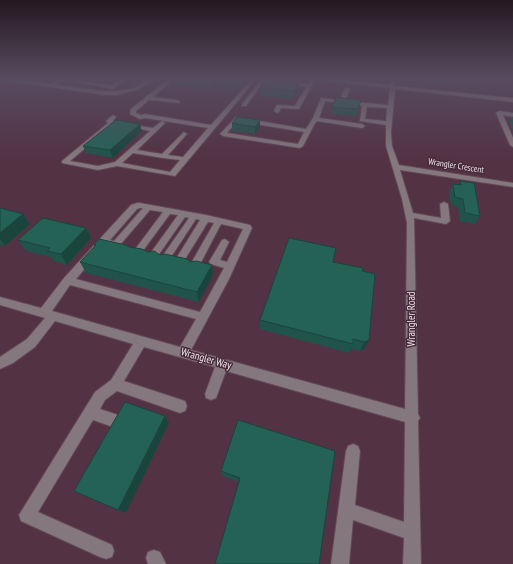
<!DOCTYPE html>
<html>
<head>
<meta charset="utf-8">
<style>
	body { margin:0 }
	canvas { display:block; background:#462c3a }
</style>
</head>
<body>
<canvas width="513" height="564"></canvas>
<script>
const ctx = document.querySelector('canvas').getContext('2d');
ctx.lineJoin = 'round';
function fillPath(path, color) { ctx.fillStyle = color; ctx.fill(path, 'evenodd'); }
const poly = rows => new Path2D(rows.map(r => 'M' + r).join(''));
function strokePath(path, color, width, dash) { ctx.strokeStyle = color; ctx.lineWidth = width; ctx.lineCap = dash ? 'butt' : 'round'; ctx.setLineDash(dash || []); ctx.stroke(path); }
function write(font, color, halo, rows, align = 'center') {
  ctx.font = font + ' "PT Sans Narrow",sans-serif'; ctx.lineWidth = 3; ctx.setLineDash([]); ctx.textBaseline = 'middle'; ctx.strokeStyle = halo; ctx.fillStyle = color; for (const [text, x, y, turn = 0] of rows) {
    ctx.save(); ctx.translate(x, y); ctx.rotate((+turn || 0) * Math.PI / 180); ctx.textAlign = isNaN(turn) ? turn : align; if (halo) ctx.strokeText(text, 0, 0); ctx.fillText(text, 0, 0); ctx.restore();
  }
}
fillPath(poly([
	[0,78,513,78,513,564,0,564]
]), '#533244');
const minor = poly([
	[0,78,50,84,62,78,67,78,56,85,105,91,116,91,134,88,151,78,156,78,138,90,116,95,105,95,0,80,0,78],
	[124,78,129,78,113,89,76,82,78,81,112,85,124,78],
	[170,78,175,78,153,97,177,100,180,102,179,103,149,100,136,111,136,113,141,115,145,114,211,125,253,78,257,78,175,176,117,166,98,170,62,163,62,161,108,123,106,121,113,115,116,117,113,121,115,123,114,124,70,161,98,166,115,162,150,131,126,126,126,124,153,128,162,121,165,123,164,124,137,150,162,154,184,132,187,134,186,135,168,155,183,157,208,128,145,118,140,119,130,114,131,109,170,78],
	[133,153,163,158,180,160,170,172,122,163,133,153],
	[262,78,308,84,311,79,309,78,323,78,390,85,391,78,395,78,395,86,513,98,513,102,395,89,391,132,392,146,399,165,513,183,513,187,400,170,413,213,441,218,440,204,444,202,448,204,450,221,446,224,414,218,418,414,420,418,418,421,421,564,403,564,404,538,353,520,349,564,331,564,346,451,348,446,353,444,358,446,360,451,355,505,404,522,405,422,226,371,216,398,211,400,206,398,205,394,215,367,144,347,124,381,185,401,187,406,185,411,180,413,117,391,105,400,100,409,121,416,123,421,121,426,116,428,93,420,38,512,112,545,114,551,112,557,106,559,100,557,21,521,19,515,95,392,111,380,133,344,55,321,35,347,13,363,0,369,0,357,27,339,45,318,0,305,0,297,41,308,64,278,131,205,137,203,140,203,206,215,250,225,252,228,229,279,191,350,405,409,407,223,402,199,386,146,386,125,360,121,362,106,325,101,319,118,362,124,365,126,362,128,317,121,314,125,303,146,300,148,223,136,220,134,236,117,306,129,313,118,321,98,340,100,344,89,347,87,350,89,345,101,388,105,390,88,315,80,299,109,281,108,279,112,277,113,274,111,277,105,295,106,306,87,264,82,246,106,242,106,242,104,262,78],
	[367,107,387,108,386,121,365,119,367,107],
	[237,121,304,132,298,144,227,133,237,121],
	[140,208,143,208,114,241,110,240,137,209,140,208],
	[150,210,163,212,133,252,131,254,133,256,139,256,170,214,178,215,147,258,152,261,155,260,185,217,189,218,159,261,164,264,167,263,196,219,200,220,174,262,176,264,182,264,208,222,214,223,189,267,194,271,197,270,221,224,243,229,227,262,220,260,229,242,225,239,222,240,209,262,211,264,224,268,200,312,76,279,105,245,119,246,150,210],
	[70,285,196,319,180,347,52,311,70,285],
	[499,111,513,113,513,117,503,115,513,138,513,147,510,145,496,113,499,111],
	[154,550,160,552,166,564,148,564,146,558,148,552,154,550]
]);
strokePath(minor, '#624956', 2);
fillPath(minor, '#85777e');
fillPath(poly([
	[29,78,59,78,53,81],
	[93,78,119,78,114,81,108,83,94,81],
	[170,78,247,78,247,80,238,90,216,87,213,90,171,84],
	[419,78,452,78,450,83,419,80],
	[298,81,299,81,298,90,293,99,260,96,260,87],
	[361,100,357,116,331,114,332,107],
	[513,116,513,130,509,122],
	[260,120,260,127,255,134,232,131,232,123],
	[142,131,113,158,86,153,83,146],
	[460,181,480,216,475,224,460,221,458,207,451,205,449,192,453,184,458,185],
	[0,208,30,224,5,246,0,245],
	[86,228,91,238,67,265,54,261,51,257,26,251,18,240],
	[94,245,129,247,191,262,213,275,199,302,86,273,80,262,95,247],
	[333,262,362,271,375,274,364,349,360,351,351,349,349,353,260,329,260,320],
	[335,451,239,482,223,476,221,471]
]), '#20544a');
fillPath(poly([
	[51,78,59,78,53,81],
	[106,78,119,78,114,81,108,83],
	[241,78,247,78,247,80,238,90,237,81],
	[215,79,216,87,213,90,213,81],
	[298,79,298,83,299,81,298,90,293,99,294,91],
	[260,120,260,127,255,134,255,127],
	[140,124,142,131,113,158,110,150],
	[23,214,30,224,5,246,0,239,0,233],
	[86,228,91,238,67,265,61,254],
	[212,265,213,275,199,302,197,292],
	[369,340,364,349,360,351,364,342],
	[165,416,169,423,126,513,118,510]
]), '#1a453c');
const building = poly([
	[188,78,241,78,237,81,215,79,213,81,188,78],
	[267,78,289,78,298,79,297,81,299,81,294,91,260,87,267,78],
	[336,97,361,100,358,109,332,107,336,97],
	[237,117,260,120,255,127,232,123,237,117],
	[116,120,140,124,110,150,83,146,116,120],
	[460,181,474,183,480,216,465,213,463,199,455,197,453,184,461,185,460,181],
	[0,208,23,214,0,233,0,208],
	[43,218,86,228,61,254,47,251,50,248,18,240,43,218],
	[289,238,336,248,333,262,363,268,362,271,375,274,369,340,364,342,353,339,353,344,260,320,289,238],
	[99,239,126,245,129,247,142,249,148,252,154,251,160,255,165,254,187,259,191,262,196,261,212,265,197,292,80,262,96,245,94,245,99,239],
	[125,402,165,416,118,510,74,491,125,402],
	[238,420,335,451,319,564,215,564,240,478,221,471,238,420]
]);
fillPath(building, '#256256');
strokePath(building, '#1a453c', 1);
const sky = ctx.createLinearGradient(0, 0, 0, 157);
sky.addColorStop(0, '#261820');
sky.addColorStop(0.5, '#574b60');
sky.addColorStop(1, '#574b6000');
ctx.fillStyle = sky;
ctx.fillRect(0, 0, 513, 157);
write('9px', '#f2e1e9', '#462c3a', [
	["Wrangler Crescent",456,166,9]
]);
write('11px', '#f2e1e9', '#462c3a', [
	["Wrangler Road",412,319,-90],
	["Wrangler Way",206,359,16]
]);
</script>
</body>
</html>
